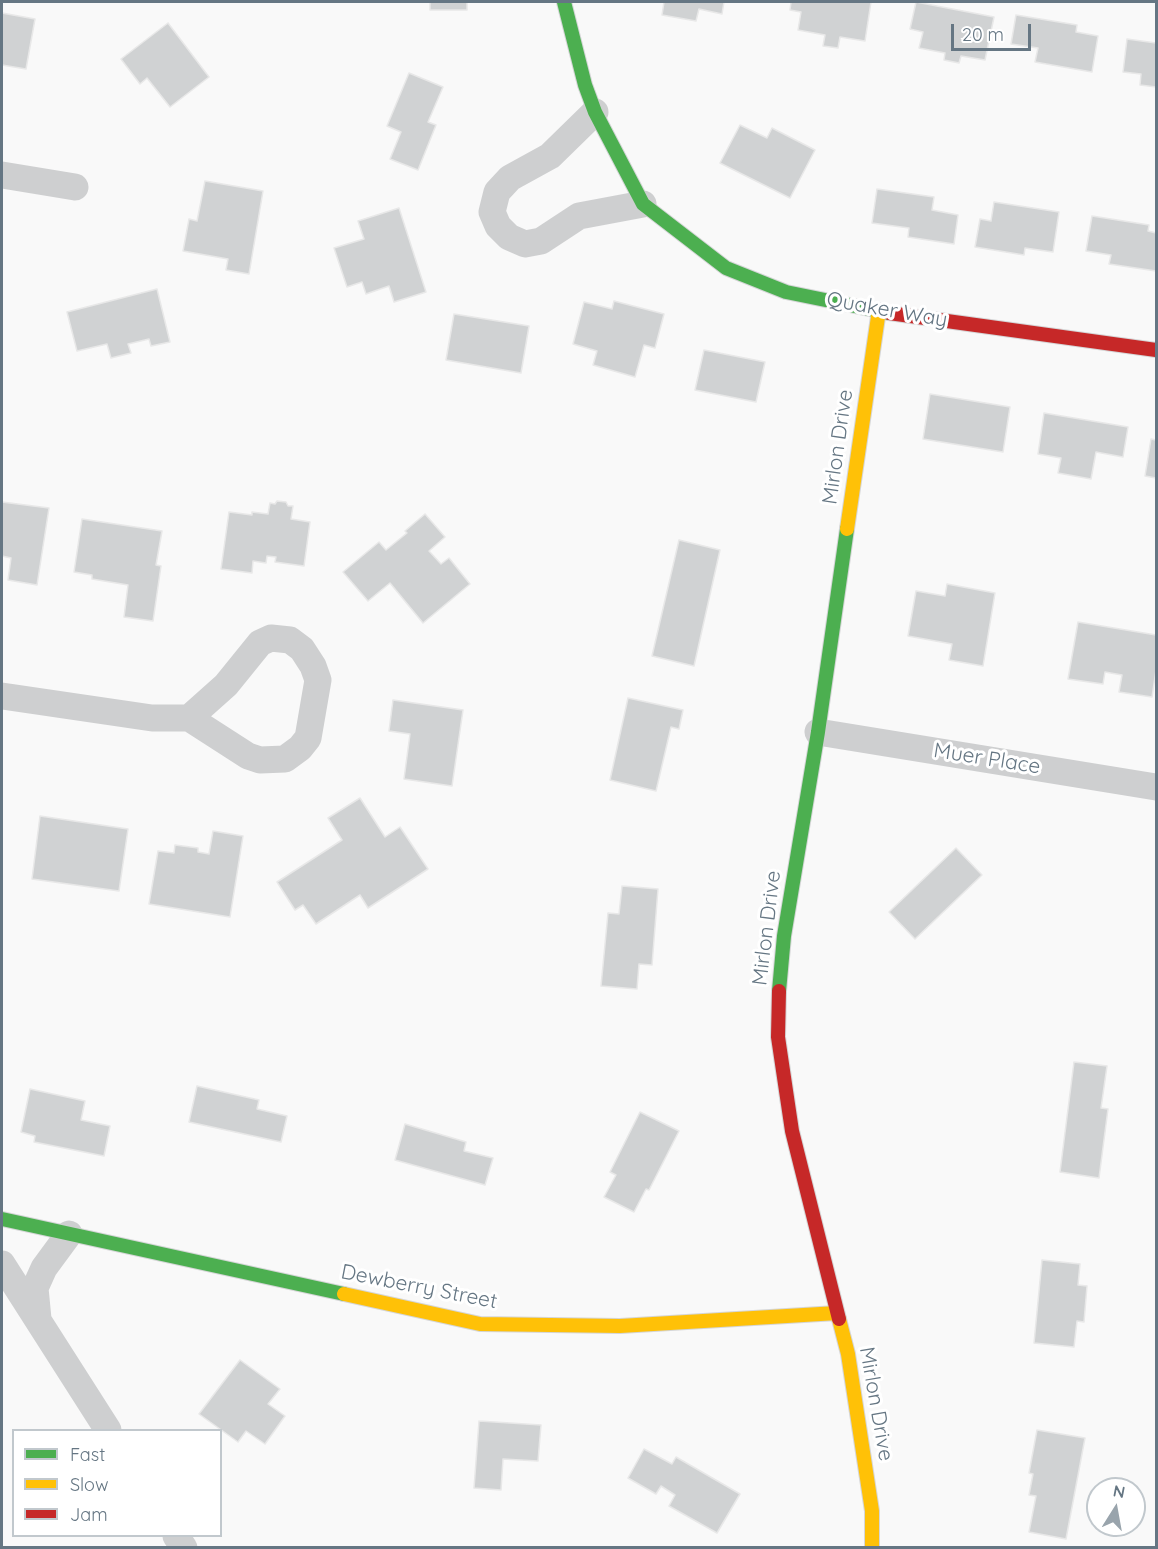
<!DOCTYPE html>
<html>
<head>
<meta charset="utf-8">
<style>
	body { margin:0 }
	#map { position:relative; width:1158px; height:1549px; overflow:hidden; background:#f9f9f9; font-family:Quicksand,sans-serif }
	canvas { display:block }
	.frame { position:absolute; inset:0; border:3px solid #657683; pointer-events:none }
	.legend { position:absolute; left:12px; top:1429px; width:210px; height:108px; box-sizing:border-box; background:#fff; border:2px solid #c1c8cd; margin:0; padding:8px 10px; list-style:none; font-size:18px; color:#657683 }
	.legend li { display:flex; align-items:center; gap:12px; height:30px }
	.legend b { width:30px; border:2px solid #c1c8cd }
	.north { position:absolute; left:1086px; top:1477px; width:60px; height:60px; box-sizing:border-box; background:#fff; border:2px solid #c1c8cd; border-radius:50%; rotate:11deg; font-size:16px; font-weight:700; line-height:24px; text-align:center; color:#657683 }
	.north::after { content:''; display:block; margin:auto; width:21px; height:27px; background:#99a4ac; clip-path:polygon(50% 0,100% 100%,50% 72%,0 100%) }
	.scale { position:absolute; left:951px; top:24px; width:80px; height:27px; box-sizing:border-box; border:3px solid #657683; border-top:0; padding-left:8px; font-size:18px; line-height:21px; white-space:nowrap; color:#657683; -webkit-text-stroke:4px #fff; paint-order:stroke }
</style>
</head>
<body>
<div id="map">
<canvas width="1158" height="1549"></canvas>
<div class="frame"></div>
<ul class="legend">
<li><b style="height:8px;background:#4caf50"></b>Fast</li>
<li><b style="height:8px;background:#ffc107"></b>Slow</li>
<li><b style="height:8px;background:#c62828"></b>Jam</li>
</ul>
<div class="north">N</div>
<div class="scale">20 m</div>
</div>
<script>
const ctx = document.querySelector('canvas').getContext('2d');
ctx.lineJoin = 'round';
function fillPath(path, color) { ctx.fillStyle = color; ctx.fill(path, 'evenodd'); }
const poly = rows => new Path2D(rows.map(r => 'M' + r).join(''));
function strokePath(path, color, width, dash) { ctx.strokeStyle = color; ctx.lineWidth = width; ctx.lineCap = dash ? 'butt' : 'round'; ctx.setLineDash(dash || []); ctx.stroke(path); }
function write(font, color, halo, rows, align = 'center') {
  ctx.font = font + ' Quicksand,sans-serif'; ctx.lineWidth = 6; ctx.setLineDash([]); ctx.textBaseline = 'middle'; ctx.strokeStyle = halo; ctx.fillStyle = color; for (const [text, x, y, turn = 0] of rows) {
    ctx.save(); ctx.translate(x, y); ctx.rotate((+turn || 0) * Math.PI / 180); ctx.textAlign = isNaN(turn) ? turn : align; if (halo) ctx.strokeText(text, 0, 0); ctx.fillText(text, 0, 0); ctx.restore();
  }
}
const building = poly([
	[430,2,467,2,467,10,430,10,430,2],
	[664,2,724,2,722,14,699,9,696,21,662,15,664,2],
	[791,2,871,2,865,41,840,37,838,48,823,46,825,35,798,30,801,12,790,10,791,2],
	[916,2,994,17,985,60,961,56,959,63,944,60,945,53,919,48,923,32,910,29,916,2],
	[2,13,35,19,26,69,2,65,2,13],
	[1016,15,1077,25,1076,32,1098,36,1092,72,1035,62,1038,48,1011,44,1016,15],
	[168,23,209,77,170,107,147,78,140,84,121,59,168,23],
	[1127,39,1156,43,1156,87,1140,85,1141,74,1123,72,1127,39],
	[409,73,443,87,428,122,436,125,418,170,390,159,401,132,387,126,409,73],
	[740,125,767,138,772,128,815,150,790,198,720,163,740,125],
	[205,181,263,191,249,274,226,270,228,259,183,251,189,219,197,221,205,181],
	[877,189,934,197,932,210,958,215,954,244,908,237,909,228,872,223,877,189],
	[994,202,1059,212,1053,252,1025,248,1024,255,975,247,980,219,991,221,994,202],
	[399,208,426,292,394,302,389,286,366,294,362,282,347,287,334,248,364,239,358,221,399,208],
	[1092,216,1149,225,1148,231,1156,233,1156,271,1109,264,1111,255,1086,251,1092,216],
	[157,289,170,342,151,346,149,339,128,344,131,353,111,358,107,344,77,351,67,312,157,289],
	[614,301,664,314,655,348,644,345,635,377,593,365,597,351,573,344,584,302,612,309,614,301],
	[454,314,529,326,521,373,446,360,454,314],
	[704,350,765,362,756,402,695,390,704,350],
	[930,394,1010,407,1003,452,923,439,930,394],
	[1044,413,1128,427,1123,457,1096,452,1091,479,1058,473,1061,458,1038,454,1044,413],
	[1151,439,1156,440,1156,478,1145,476,1151,439],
	[277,501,286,502,288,506,293,506,291,519,310,522,304,566,275,562,276,557,267,556,266,563,253,561,252,573,221,569,229,512,252,515,252,512,268,514,270,503,275,504,277,501],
	[2,502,49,508,37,585,8,580,11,558,2,556,2,502],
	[425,514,445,537,429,551,441,564,449,558,470,584,423,623,390,583,368,601,343,572,379,542,386,550,407,533,405,531,425,514],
	[82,519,162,531,156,565,161,566,153,621,124,617,128,585,92,579,92,575,74,572,82,519],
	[679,540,720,550,694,666,652,656,679,540],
	[947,584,995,593,983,666,949,660,952,644,908,636,916,591,945,596,947,584],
	[1078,622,1156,635,1156,670,1152,697,1119,692,1122,675,1105,672,1103,684,1068,679,1078,622],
	[628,698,683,710,679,729,671,727,656,791,610,780,628,698],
	[393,700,463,710,452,786,404,779,410,734,389,731,393,700],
	[360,798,385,837,400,827,428,869,368,908,360,895,316,924,303,905,295,910,277,882,342,840,328,818,360,798],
	[40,816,128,829,119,891,32,879,40,816],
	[213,831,243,836,230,917,149,904,158,851,174,853,175,845,198,848,198,852,209,854,213,831],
	[956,848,982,875,915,939,889,912,956,848],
	[622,886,658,889,652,965,639,964,637,989,601,986,608,913,619,914,622,886],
	[1074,1062,1107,1066,1101,1108,1108,1109,1099,1178,1060,1172,1074,1062],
	[197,1086,259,1100,257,1109,287,1116,281,1142,189,1122,197,1086],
	[30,1089,85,1101,81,1120,110,1126,104,1156,34,1142,35,1136,21,1132,30,1089],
	[640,1112,679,1131,649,1190,646,1189,634,1212,604,1197,616,1175,610,1172,640,1112],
	[405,1124,466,1142,464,1151,493,1158,485,1185,395,1160,405,1124],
	[1042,1260,1080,1264,1078,1285,1087,1286,1084,1322,1077,1321,1074,1347,1034,1343,1042,1260],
	[240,1360,280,1389,268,1404,285,1416,265,1444,246,1431,238,1442,199,1414,240,1360],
	[479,1421,541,1425,538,1461,503,1459,501,1490,474,1488,479,1421],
	[1037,1430,1085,1438,1066,1539,1029,1532,1036,1496,1029,1495,1033,1474,1029,1473,1037,1430],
	[644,1449,672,1464,676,1457,740,1494,717,1533,669,1506,675,1495,661,1486,656,1494,628,1478,644,1449]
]);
fillPath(building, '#d0d2d3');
strokePath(building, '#e8e8e8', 1.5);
const fast = poly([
	[564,2,585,85,595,112,643,204,726,268,786,292,889,313],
	[779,991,784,936,818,732,847,529],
	[2,1219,344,1294]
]);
const slow = poly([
	[847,529,879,310],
	[344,1294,480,1324,620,1326,837,1313],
	[839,1319,848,1354,872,1511,872,1548]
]);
const jam = poly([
	[889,313,1156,350],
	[779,991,778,1037,792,1131,839,1319]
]);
strokePath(fast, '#d5d6d7', 16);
strokePath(slow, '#d5d6d7', 16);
strokePath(jam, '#d5d6d7', 16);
strokePath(poly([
	[595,112,550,156,510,178,497,192,492,212,498,226,509,237,525,244,541,241,579,216,643,204],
	[2,175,75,187],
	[2,696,152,718,189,718,248,756,260,760,285,759,300,748,308,738,318,680,313,666,302,649,290,640,271,638,260,643,226,685,189,718],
	[818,732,1156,787],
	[2,1264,108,1430],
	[38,1319,35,1288,44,1268,69,1234],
	[176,1536,184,1548]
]), '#cecfd0', 27);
strokePath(fast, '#4caf50', 14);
strokePath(slow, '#ffc107', 14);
strokePath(jam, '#c62828', 14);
write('21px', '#657683', '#fff', [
	["Quaker Way",887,310,10],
	["Mirlon Drive",838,447,-82],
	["Muer Place",987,759,9],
	["Mirlon Drive",767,928,-83],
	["Dewberry Street",419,1287,11],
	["Mirlon Drive",876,1404,80]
]);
</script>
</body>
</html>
